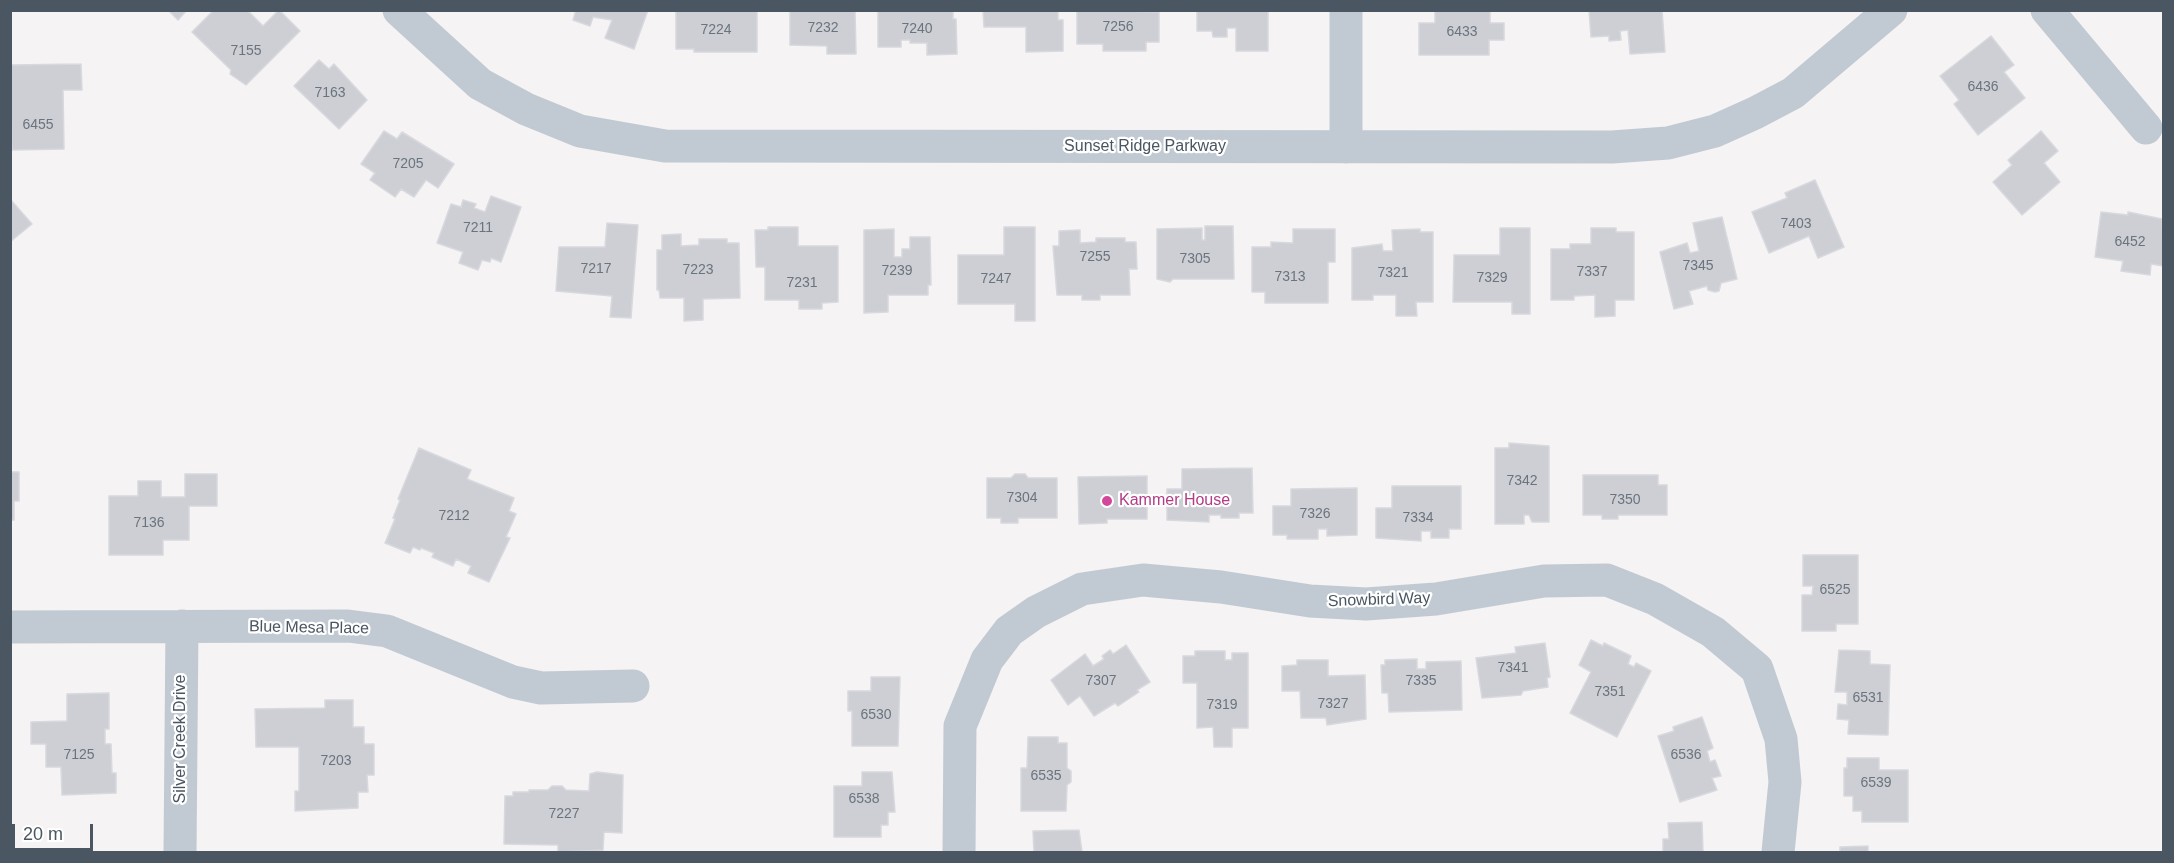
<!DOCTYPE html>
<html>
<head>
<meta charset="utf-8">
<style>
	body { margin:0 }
	#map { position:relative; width:2174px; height:863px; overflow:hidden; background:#f5f3f3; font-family:Arial,sans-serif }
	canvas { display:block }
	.frame { position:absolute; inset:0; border:12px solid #4a5661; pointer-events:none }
	.scale { position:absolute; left:12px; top:824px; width:81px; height:27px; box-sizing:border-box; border:3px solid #4a5661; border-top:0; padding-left:8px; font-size:18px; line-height:21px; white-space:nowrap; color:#4a5661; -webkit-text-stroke:4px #fff; paint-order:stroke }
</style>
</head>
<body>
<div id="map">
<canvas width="2174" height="863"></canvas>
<div class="frame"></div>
<div class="scale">20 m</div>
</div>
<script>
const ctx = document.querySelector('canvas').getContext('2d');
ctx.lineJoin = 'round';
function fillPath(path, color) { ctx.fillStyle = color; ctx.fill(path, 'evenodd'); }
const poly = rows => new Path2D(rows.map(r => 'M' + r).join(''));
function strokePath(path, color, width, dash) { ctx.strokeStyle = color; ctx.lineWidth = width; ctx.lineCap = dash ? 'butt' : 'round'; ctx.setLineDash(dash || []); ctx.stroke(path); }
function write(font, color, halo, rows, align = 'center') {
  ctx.font = font + ' Arial,sans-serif'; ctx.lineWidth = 4.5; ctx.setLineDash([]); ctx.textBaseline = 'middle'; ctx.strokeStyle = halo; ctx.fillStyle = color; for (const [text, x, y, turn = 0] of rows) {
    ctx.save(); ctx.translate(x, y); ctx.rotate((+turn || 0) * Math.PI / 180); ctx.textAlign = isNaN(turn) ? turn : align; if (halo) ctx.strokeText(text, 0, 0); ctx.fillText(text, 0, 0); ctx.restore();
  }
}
const building = poly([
	[168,10,187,10,178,20,168,10],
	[214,10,247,10,263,26,279,10,300,31,246,85,230,74,231,70,192,32,214,10],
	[576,10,648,10,634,49,605,38,612,20,593,17,590,26,573,20,576,10],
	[676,10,757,10,757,52,694,52,694,49,676,49,676,10],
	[790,10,855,10,856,54,827,54,827,46,790,45,790,10],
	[878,10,953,10,953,19,956,19,957,54,927,55,927,43,910,43,910,40,901,40,901,47,878,47,878,10],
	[983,10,1058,10,1058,20,1063,20,1063,51,1026,52,1026,27,984,27,983,10],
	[1077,10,1159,12,1159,42,1146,42,1146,51,1103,51,1103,44,1077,44,1077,10],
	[1197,10,1268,10,1268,51,1236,51,1236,28,1227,28,1227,37,1213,37,1212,31,1197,31,1197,10],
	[1435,10,1490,10,1490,23,1504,23,1504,40,1489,40,1489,55,1419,55,1419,23,1435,23,1435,10],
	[1589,10,1662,10,1665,52,1630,54,1628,30,1620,31,1621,40,1609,41,1609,36,1591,37,1589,10],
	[1991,36,2014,65,2004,72,2025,98,1978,135,1954,104,1959,100,1940,76,1991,36],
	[319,60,329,69,334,64,367,100,339,129,294,86,319,60],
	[81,64,82,90,63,90,64,149,12,150,10,65,81,64],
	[384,131,397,139,402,132,454,164,438,188,426,180,414,197,401,189,395,197,370,180,375,173,361,164,384,131],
	[2041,131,2058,151,2044,163,2060,182,2022,215,1993,182,2012,165,2008,160,2041,131],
	[1815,180,1844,247,1818,258,1809,236,1769,253,1752,212,1787,198,1785,193,1815,180],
	[491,196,521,207,501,262,491,258,490,262,482,260,478,270,459,263,463,252,437,243,451,204,461,207,463,200,476,204,474,208,485,212,491,196],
	[10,199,32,224,10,242,10,199],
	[2101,212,2128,215,2128,212,2162,219,2164,266,2151,264,2150,275,2121,271,2123,261,2095,257,2101,212],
	[1722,217,1737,279,1721,283,1719,291,1715,292,1708,290,1707,286,1689,291,1693,304,1674,309,1660,252,1687,243,1690,253,1699,251,1693,223,1722,217],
	[607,223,638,225,631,318,610,317,612,296,556,291,559,247,605,247,607,223],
	[1205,226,1233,226,1234,279,1173,279,1170,282,1157,279,1157,229,1202,228,1202,240,1205,240,1205,226],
	[768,227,798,227,798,246,838,246,838,302,822,303,822,309,799,309,799,300,765,300,765,267,756,267,755,230,768,230,768,227],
	[1004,227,1035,227,1035,321,1015,321,1015,304,958,304,958,255,1004,255,1004,227],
	[1500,228,1530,228,1530,314,1512,314,1512,302,1453,302,1454,255,1500,255,1500,228],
	[1591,228,1616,228,1616,232,1634,232,1634,300,1615,300,1615,316,1595,317,1595,295,1574,296,1574,300,1551,300,1551,249,1570,249,1570,244,1591,244,1591,228],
	[894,229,894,257,902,257,902,249,910,249,910,237,930,237,931,285,928,285,928,295,888,295,888,312,864,313,864,230,894,229],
	[1293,229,1335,229,1335,262,1328,262,1328,303,1265,303,1265,292,1252,292,1252,247,1271,247,1271,242,1293,243,1293,229],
	[1420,229,1420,232,1433,232,1433,302,1416,302,1417,316,1396,316,1396,295,1373,295,1373,300,1352,300,1352,248,1382,244,1383,251,1393,251,1392,230,1420,229],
	[1080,230,1080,243,1096,242,1096,238,1125,238,1125,242,1136,242,1137,269,1129,269,1130,295,1100,295,1100,300,1082,300,1082,295,1057,295,1053,246,1059,246,1059,231,1080,230],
	[681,234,681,246,699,245,699,239,727,239,727,243,739,243,740,298,703,299,703,320,684,321,684,298,660,298,659,290,657,290,657,250,662,250,662,235,681,234],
	[1509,443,1549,446,1549,522,1532,522,1529,515,1524,515,1524,524,1495,524,1495,448,1509,448,1509,443],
	[419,448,471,470,467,479,514,498,509,511,516,514,506,537,510,538,489,582,468,573,471,566,456,559,453,566,432,557,434,553,421,548,420,550,413,547,410,553,385,543,395,519,393,518,400,500,398,499,419,448],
	[1252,468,1253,513,1239,513,1239,518,1221,518,1221,515,1209,515,1209,522,1167,520,1167,489,1182,489,1182,469,1252,468],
	[10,472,19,472,19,501,14,501,14,520,10,520,10,472],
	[185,474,217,474,217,506,189,506,189,540,163,540,163,555,109,555,109,496,138,496,138,481,161,481,161,497,185,497,185,474],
	[1015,474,1025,474,1028,478,1057,478,1057,518,1018,518,1018,523,1001,523,1001,518,987,518,987,478,1011,478,1015,474],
	[1583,475,1658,475,1658,485,1667,485,1667,515,1618,515,1618,519,1602,519,1602,515,1583,515,1583,475],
	[1147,476,1147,519,1107,519,1107,523,1079,524,1078,477,1147,476],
	[1392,486,1461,486,1461,529,1449,529,1449,538,1431,538,1431,531,1421,531,1421,541,1376,538,1376,508,1392,508,1392,486],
	[1357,488,1357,535,1327,536,1327,529,1318,529,1318,539,1287,539,1287,535,1273,535,1273,506,1291,506,1291,489,1357,488],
	[1803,555,1858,555,1858,624,1836,624,1836,631,1802,631,1802,595,1812,595,1813,586,1803,586,1803,555],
	[1591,640,1603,646,1604,643,1631,656,1628,664,1634,667,1636,663,1651,671,1617,737,1570,713,1591,672,1579,665,1591,640],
	[1545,643,1550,677,1547,678,1548,687,1523,691,1521,695,1482,698,1476,658,1516,653,1515,647,1545,643],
	[1126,645,1150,682,1137,690,1139,692,1118,706,1115,703,1094,716,1080,696,1068,705,1051,680,1085,654,1093,666,1104,659,1102,656,1110,650,1113,654,1126,645],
	[1839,650,1870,651,1870,664,1890,665,1888,735,1848,734,1849,720,1837,719,1838,704,1847,705,1847,692,1835,692,1839,650],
	[1195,651,1225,651,1225,660,1232,660,1232,653,1248,653,1248,728,1232,728,1232,747,1214,747,1213,727,1197,728,1197,683,1183,683,1183,656,1195,656,1195,651],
	[1417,659,1417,669,1426,669,1426,662,1461,661,1462,710,1389,712,1388,693,1382,693,1381,665,1385,665,1385,660,1417,659],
	[1297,660,1328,660,1328,676,1365,675,1366,719,1327,725,1326,718,1301,718,1300,691,1282,691,1282,666,1297,665,1297,660],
	[871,677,900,677,898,746,852,746,852,711,848,711,848,691,871,691,871,677],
	[109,693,109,729,105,729,105,744,111,744,112,773,116,773,116,793,62,795,61,767,46,767,46,744,31,744,31,722,67,721,67,694,109,693],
	[325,700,353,700,353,727,364,727,364,744,374,744,374,775,367,775,368,792,358,792,358,808,295,811,295,791,299,791,299,747,256,747,255,709,325,708,325,700],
	[1702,717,1713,748,1707,751,1710,762,1715,760,1721,776,1712,778,1717,790,1680,802,1658,736,1674,731,1673,727,1702,717],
	[1028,737,1058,737,1058,743,1067,743,1067,768,1071,771,1071,782,1067,785,1066,811,1021,811,1021,768,1027,768,1028,737],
	[1847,758,1879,758,1879,770,1908,770,1908,822,1862,822,1862,811,1853,811,1853,796,1844,796,1844,768,1847,768,1847,758],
	[597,772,623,775,622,833,604,832,603,850,558,852,558,845,504,844,505,796,513,796,513,792,529,792,529,790,548,790,552,786,562,786,566,790,589,791,590,774,597,772],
	[862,772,892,772,895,812,888,812,888,825,881,825,881,837,834,837,834,786,862,786,862,772],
	[1702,822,1703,852,1663,852,1663,839,1669,839,1668,823,1702,822],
	[1079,830,1082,852,1034,852,1033,831,1079,830],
	[1868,846,1868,852,1840,852,1840,847,1868,846]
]);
fillPath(building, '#cdcfd5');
strokePath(building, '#d7d9de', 1.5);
strokePath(poly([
	[399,10,480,84,526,109,580,131,665,146,1612,147,1668,143,1715,131,1755,113,1793,93,1891,10],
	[1346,10,1346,147],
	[2047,10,2146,128],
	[10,627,348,626,387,631,513,682,541,688,633,686],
	[180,852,182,626],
	[959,852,960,726,987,660,1009,631,1036,612,1082,589,1143,580,1221,587,1310,601,1366,604,1436,599,1544,581,1607,580,1655,599,1713,632,1757,669,1781,739,1785,782,1778,852]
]), '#c1cad2', 33);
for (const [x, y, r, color] of [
	[1107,501,6,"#d1479c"]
]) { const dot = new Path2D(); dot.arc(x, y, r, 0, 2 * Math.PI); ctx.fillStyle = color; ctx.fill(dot); strokePath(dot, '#fff', 2); }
write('14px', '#6b747e', null, [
	["7256",1118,27],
	["7232",823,28],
	["7240",917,29],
	["7224",716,30],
	["6433",1462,32],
	["7155",246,51],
	["6436",1983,87],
	["7163",330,93],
	["6455",38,125],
	["7205",408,164],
	["7403",1796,224],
	["7211",478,228],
	["6452",2130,242],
	["7255",1095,257],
	["7305",1195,259],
	["7345",1698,266],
	["7217",596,269],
	["7223",698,270],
	["7239",897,271],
	["7337",1592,272],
	["7321",1393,273],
	["7313",1290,277],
	["7329",1492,278],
	["7247",996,279],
	["7231",802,283],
	["7342",1522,481],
	["7304",1022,498],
	["7350",1625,500],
	["7326",1315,514],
	["7212",454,516],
	["7334",1418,518],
	["7136",149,523],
	["6525",1835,590],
	["7341",1513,668],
	["7307",1101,681],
	["7335",1421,681],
	["7351",1610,692],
	["6531",1868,698],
	["7327",1333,704],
	["7319",1222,705],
	["6530",876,715],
	["7125",79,755],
	["6536",1686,755],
	["7203",336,761],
	["6535",1046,776],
	["6539",1876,783],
	["6538",864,799],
	["7227",564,814]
]);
write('16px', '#4a5661', '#fff', [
	["Sunset Ridge Parkway",1145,147],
	["Snowbird Way",1379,600,-2],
	["Blue Mesa Place",309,628,1],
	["Silver Creek Drive",181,739,-90]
]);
write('16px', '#b23c85', '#fff', [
	["Kammer House",1119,501]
], 'left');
</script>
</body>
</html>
